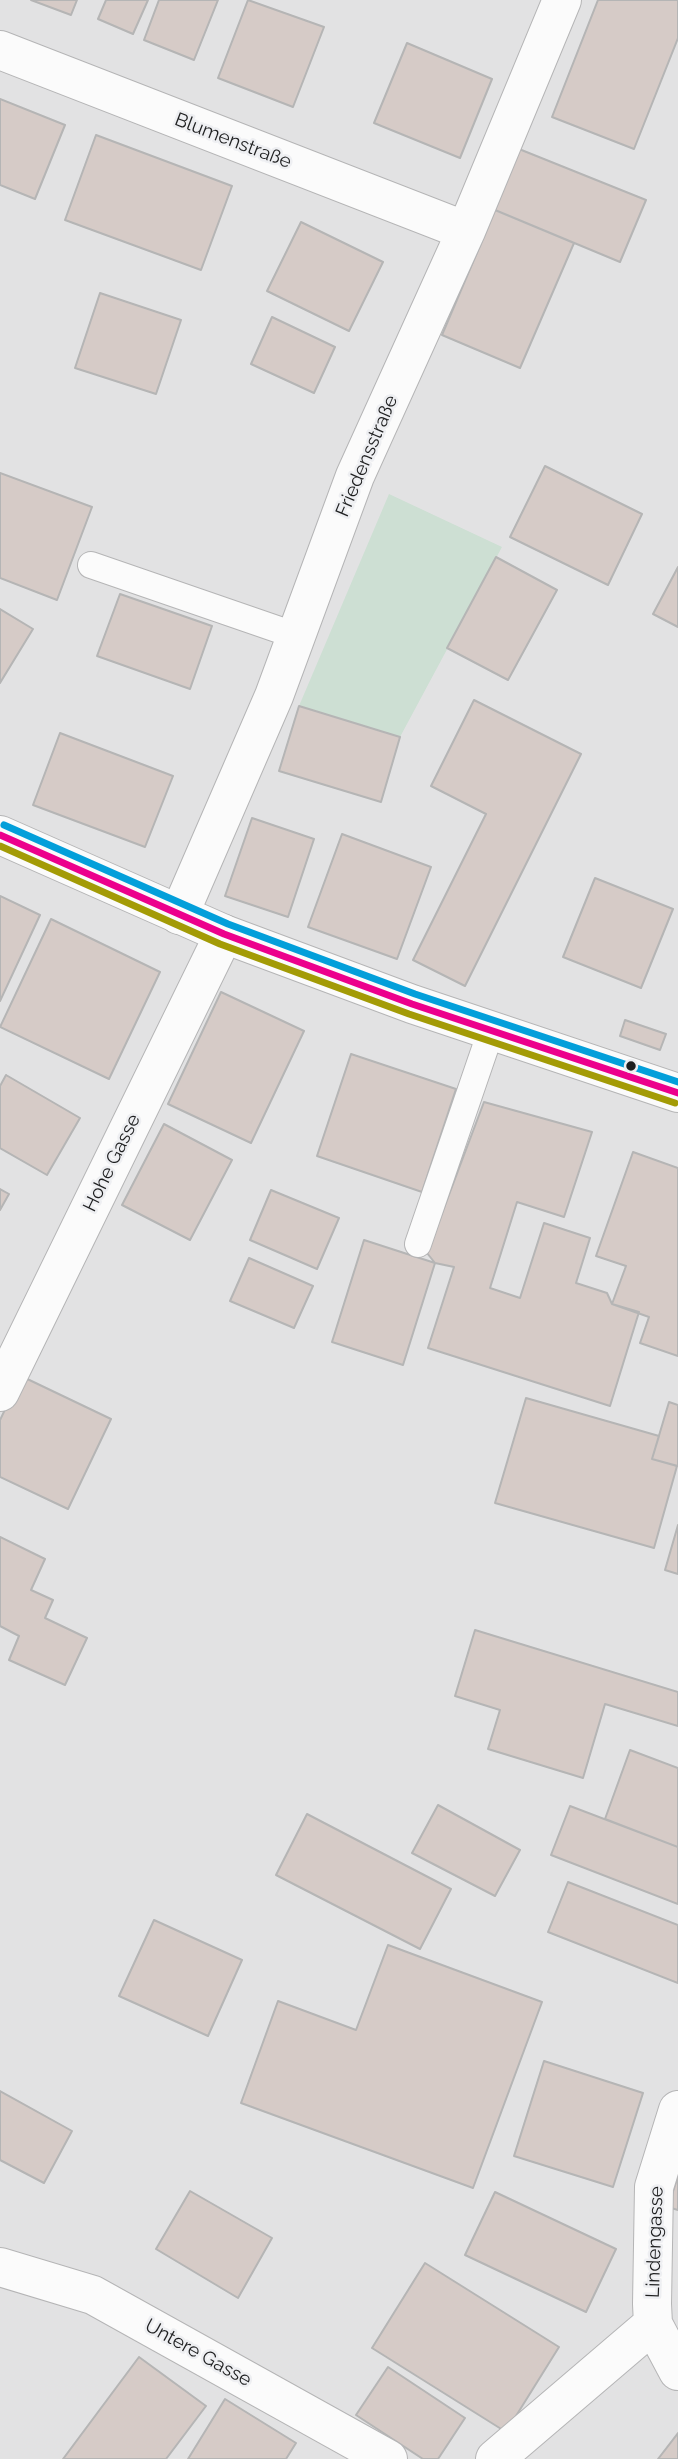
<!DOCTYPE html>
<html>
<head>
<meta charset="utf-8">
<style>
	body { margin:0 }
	canvas { display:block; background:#e2e2e3 }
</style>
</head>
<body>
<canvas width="678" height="2459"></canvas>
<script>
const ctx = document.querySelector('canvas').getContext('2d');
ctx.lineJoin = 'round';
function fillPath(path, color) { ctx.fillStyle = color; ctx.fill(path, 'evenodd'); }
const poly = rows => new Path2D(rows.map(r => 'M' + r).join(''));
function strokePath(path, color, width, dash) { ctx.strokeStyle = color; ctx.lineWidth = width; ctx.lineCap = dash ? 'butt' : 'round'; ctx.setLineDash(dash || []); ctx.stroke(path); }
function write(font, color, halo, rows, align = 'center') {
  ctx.font = font + ' Raleway,sans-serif'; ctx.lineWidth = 5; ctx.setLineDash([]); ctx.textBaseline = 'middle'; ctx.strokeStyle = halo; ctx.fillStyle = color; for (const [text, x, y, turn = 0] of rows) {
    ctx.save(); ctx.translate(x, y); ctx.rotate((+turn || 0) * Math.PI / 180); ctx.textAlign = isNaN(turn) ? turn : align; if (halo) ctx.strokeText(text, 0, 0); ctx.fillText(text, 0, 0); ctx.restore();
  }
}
fillPath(poly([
	[389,494,502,547,400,737,299,706]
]), '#cddfd3');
const building = poly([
	[31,0,77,0,71,15,31,0],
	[106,0,148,0,133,34,98,19,106,0],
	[159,0,218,0,194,60,144,40,159,0],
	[248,0,324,27,293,107,218,78,248,0],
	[598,0,678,0,678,38,634,149,552,117,598,0],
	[407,43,492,79,460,158,374,123,407,43],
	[0,99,65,125,35,199,0,185,0,99],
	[96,135,232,186,201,270,65,220,96,135],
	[519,149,646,200,620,262,495,210,519,149],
	[495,210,574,243,520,368,442,335,495,210],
	[301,222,383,262,349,331,267,291,301,222],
	[100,293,181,320,156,394,75,368,100,293],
	[272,317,335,347,314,393,251,364,272,317],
	[545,466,642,514,608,585,510,537,545,466],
	[0,473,92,507,57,600,0,578,0,473],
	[496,557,557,590,508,680,447,648,496,557],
	[678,567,678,627,653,614,678,567],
	[120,594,212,626,190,689,97,656,120,594],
	[0,609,33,629,0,683,0,609],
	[474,700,581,754,465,986,413,960,486,814,431,786,474,700],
	[299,706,400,737,381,802,279,771,299,706],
	[60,733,173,776,145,847,33,805,60,733],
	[252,818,314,839,288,917,225,896,252,818],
	[342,834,431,867,397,959,308,927,342,834],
	[595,878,673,909,641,988,563,957,595,878],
	[0,896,40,915,0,1001,0,896],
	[51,919,160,972,109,1079,0,1027,51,919],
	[221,992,304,1031,251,1143,168,1104,221,992],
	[625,1020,666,1034,660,1050,620,1036,625,1020],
	[351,1054,456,1089,422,1192,317,1156,351,1054],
	[6,1075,80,1118,47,1175,0,1148,0,1086,6,1075],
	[484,1102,592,1132,564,1217,517,1202,490,1288,520,1298,544,1223,590,1238,576,1283,607,1293,612,1304,639,1312,610,1406,428,1348,454,1267,435,1263,427,1253,484,1102],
	[164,1124,232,1160,190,1240,122,1205,164,1124],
	[633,1152,678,1168,678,1356,640,1343,649,1317,612,1304,626,1266,596,1256,633,1152],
	[0,1189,9,1194,0,1210,0,1189],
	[271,1190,339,1218,317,1269,250,1240,271,1190],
	[364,1240,435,1263,403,1365,332,1342,364,1240],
	[249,1258,313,1286,294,1328,230,1301,249,1258],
	[21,1376,111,1419,68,1509,0,1477,0,1420,21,1376],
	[526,1398,659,1436,652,1459,677,1466,654,1548,495,1503,526,1398],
	[669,1402,678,1405,678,1466,652,1459,669,1402],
	[678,1525,678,1574,665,1570,678,1525],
	[0,1537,45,1559,31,1590,53,1600,45,1618,87,1638,65,1685,9,1660,19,1636,0,1626,0,1537],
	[475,1630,678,1692,678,1726,605,1704,583,1778,488,1749,500,1710,455,1696,475,1630],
	[630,1750,678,1768,678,1847,605,1819,630,1750],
	[438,1805,520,1850,495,1896,412,1853,438,1805],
	[570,1806,678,1847,678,1904,551,1855,570,1806],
	[307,1814,451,1889,420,1949,276,1875,307,1814],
	[568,1882,678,1925,678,1983,548,1932,568,1882],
	[154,1920,242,1960,208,2036,119,1996,154,1920],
	[388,1945,542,2002,473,2188,241,2103,278,2001,356,2030,388,1945],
	[544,2061,643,2093,613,2187,514,2156,544,2061],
	[0,2091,72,2131,44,2183,0,2160,0,2091],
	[678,2176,678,2210,668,2207,678,2176],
	[190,2191,272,2238,238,2298,156,2249,190,2191],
	[495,2192,616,2249,586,2312,465,2255,495,2192],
	[425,2263,559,2347,506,2432,372,2348,425,2263],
	[139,2357,206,2406,166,2459,63,2459,139,2357],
	[388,2367,465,2418,438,2459,423,2459,356,2415,388,2367],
	[225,2399,296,2443,286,2459,188,2459,225,2399],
	[678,2433,678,2459,658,2459,678,2433]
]);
fillPath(building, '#d6cbc7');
strokePath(building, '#b5b5b5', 2);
const lane = poly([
	[91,565,297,636],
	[418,1244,491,1031]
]);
const street = poly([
	[0,50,466,231],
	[179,915,274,696,355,476,466,231,562,0],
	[0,1392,224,934],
	[678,2110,654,2187,652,2304,653,2324,678,2371],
	[0,2267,93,2295,388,2459],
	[495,2459,653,2324]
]);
const secondary = poly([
	[0,835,224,934,412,1004,678,1093]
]);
strokePath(lane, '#b5b5b6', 28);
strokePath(street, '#b5b5b6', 40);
strokePath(secondary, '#b5b5b6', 40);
strokePath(lane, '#fbfbfb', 26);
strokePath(street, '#fbfbfb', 38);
strokePath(secondary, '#fbfbfb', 38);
strokePath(poly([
	[0,835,224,934,412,1004,678,1093]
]), '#ec008c', 7);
strokePath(poly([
	[0,846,220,944,409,1014,675,1103]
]), '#a39b06', 7);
strokePath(poly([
	[4,825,228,924,415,994,678,1082]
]), '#039fda', 7);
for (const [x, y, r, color] of [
	[631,1066,6,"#1e1f20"]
]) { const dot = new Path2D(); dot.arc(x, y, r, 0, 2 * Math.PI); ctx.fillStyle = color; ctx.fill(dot); strokePath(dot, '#eeeff2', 2.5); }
write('19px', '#1e1f20', '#eeeff2', [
	["Blumenstraße",233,141,21],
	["Friedensstraße",367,456,-67],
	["Hohe Gasse",112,1163,-64],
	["Lindengasse",655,2242,-88],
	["Untere Gasse",198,2353,29]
]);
</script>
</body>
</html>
